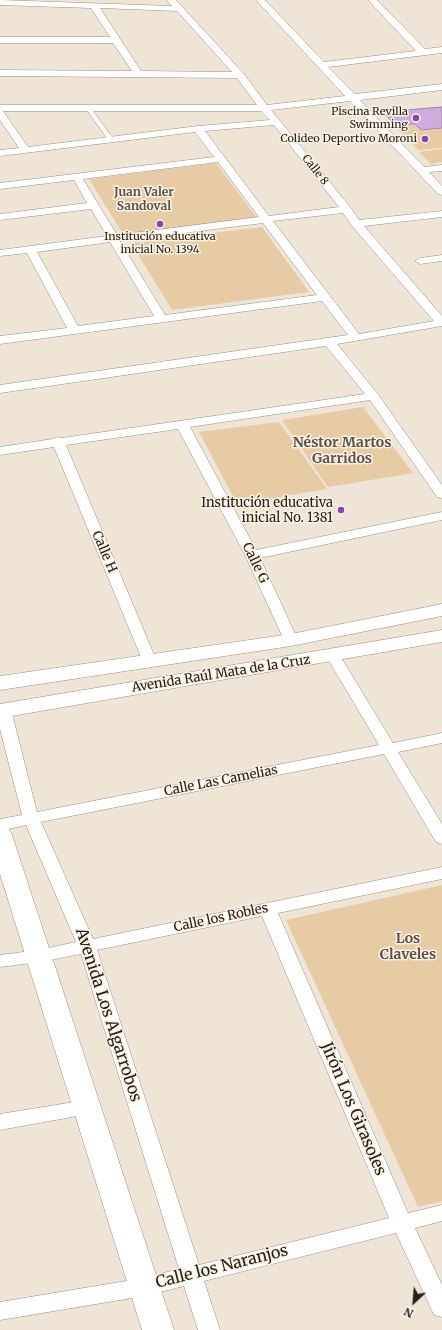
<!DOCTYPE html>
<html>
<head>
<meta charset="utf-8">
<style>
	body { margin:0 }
	#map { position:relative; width:442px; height:1330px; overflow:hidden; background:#efe5d7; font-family:Merriweather,serif }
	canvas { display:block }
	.north { position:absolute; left:394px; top:1282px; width:40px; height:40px; -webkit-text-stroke:3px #fcf2e4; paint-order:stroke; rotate:206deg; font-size:11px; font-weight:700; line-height:16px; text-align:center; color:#23201b }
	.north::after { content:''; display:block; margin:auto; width:14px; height:18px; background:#23201b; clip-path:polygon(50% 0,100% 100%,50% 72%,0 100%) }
</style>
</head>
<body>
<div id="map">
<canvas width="442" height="1330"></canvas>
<div class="north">N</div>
</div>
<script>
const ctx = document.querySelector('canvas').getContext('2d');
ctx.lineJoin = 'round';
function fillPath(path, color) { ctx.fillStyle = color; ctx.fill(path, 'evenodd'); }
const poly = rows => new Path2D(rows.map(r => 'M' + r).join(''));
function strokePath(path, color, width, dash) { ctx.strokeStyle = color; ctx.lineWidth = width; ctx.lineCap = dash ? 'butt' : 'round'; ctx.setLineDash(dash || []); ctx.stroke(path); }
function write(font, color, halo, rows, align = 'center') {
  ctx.font = font + ' Merriweather,serif'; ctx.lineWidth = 3; ctx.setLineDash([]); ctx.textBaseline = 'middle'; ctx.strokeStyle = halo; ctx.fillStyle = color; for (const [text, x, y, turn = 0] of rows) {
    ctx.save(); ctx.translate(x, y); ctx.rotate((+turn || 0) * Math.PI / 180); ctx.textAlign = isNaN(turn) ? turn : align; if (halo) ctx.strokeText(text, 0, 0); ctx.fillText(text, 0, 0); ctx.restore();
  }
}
fillPath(poly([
	[413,125,423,131,442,129,442,148,419,150,394,126],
	[442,149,442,162,431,164,419,152],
	[216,163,257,218,123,234,89,179],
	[262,227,309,292,172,310,131,243],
	[363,407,413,473,328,487,282,420],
	[279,422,327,489,237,504,199,432],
	[442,885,442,1201,418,1207,286,920]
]), '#e6cba5');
const water = poly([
	[442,107,442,128,422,130,414,124,394,125,384,112,442,107]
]);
fillPath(water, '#cdaddd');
strokePath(water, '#9a83a3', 1);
const lane = poly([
	[87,108,91,108,114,140,113,141,109,141,86,109,87,108]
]);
const street = poly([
	[0,0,172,6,167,0,176,0,243,73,267,105,345,96,256,0,265,0,324,62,416,51,368,0,377,0,425,49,442,47,442,53,328,67,355,94,442,84,442,90,360,100,424,167,442,165,442,171,429,172,442,186,442,195,438,194,350,101,271,110,350,207,359,220,442,211,442,217,364,226,442,316,442,326,337,344,377,393,442,485,442,498,437,497,370,400,190,427,256,550,442,512,442,520,260,558,298,640,296,643,291,644,286,643,284,640,245,555,178,429,66,445,157,662,155,665,150,666,145,665,143,662,54,447,0,455,0,447,53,439,58,437,62,438,365,394,326,346,0,393,0,385,348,335,322,301,0,344,0,336,67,328,27,253,0,256,0,250,107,236,91,209,0,220,0,214,87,203,74,180,0,189,0,183,214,157,195,132,0,156,0,150,19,148,0,120,0,105,257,105,237,78,0,76,0,70,132,71,113,43,0,43,0,37,110,37,91,8,0,5,0,0],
	[100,8,177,11,232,72,141,71,100,8],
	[3,111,261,111,270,120,198,126,28,147,3,111],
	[274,125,339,207,269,216,205,131,274,125],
	[218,162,259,217,117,235,83,179,218,162],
	[343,213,352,226,434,321,359,334,273,221,343,213],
	[263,223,317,295,165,315,120,241,263,223],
	[110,242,154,316,78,326,37,252,110,242],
	[442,255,442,261,420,264,415,261,420,258,442,255],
	[333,652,338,653,340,656,393,743,442,733,442,743,398,752,442,824,442,844,436,842,384,754,41,822,93,939,442,867,442,879,278,913,408,1213,442,1205,442,1221,415,1228,442,1285,442,1317,434,1315,396,1233,204,1281,220,1330,198,1330,184,1286,144,1296,0,1320,0,1302,144,1278,179,1269,81,954,39,962,0,967,0,955,39,950,76,942,26,825,0,831,0,819,22,815,0,729,0,706,8,707,11,710,37,812,379,745,326,656,328,653,333,652],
	[262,916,389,1218,199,1265,97,950,262,916],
	[87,1100,94,1103,97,1108,94,1113,0,1130,0,1114,87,1100]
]);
const secondary = poly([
	[0,827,9,829,12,835,174,1330,142,1330,0,874,0,827]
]);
const primary = poly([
	[442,604,442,616,291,646,0,690,0,676,291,634,442,604],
	[442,630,442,642,0,718,0,704,442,630]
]);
strokePath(lane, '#968d80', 1);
strokePath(street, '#968d80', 1);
strokePath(secondary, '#968d80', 1);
strokePath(primary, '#968d80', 1);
fillPath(lane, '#fff');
fillPath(street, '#fff');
fillPath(secondary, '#fff');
fillPath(primary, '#fff');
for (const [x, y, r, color] of [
	[416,118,4,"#8e40b0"],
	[425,139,4,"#8e40b0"],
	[160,224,4,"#8e40b0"],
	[341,510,4,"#8e40b0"]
]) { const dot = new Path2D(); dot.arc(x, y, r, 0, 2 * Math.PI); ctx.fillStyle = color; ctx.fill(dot); strokePath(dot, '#fcf2e4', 1.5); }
write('11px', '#23201b', '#fcf2e4', [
	["Piscina Revilla",408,112],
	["Swimming",408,125],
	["Colideo Deportivo Moroni",417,139],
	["Institución educativa",160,237,"center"],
	["inicial No. 1394",160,250,"center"]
], 'right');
write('11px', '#23201b', '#fcf2e4', [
	["Calle 8",315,170,52]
]);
write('bold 12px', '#595146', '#fcf2e4', [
	["Juan Valer",144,193],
	["Sandoval",144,207]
]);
write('13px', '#23201b', '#fcf2e4', [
	["Institución educativa",333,503],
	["inicial No. 1381",333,518]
], 'right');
write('13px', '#23201b', '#fcf2e4', [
	["Calle H",104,552,67],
	["Calle G",255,563,64],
	["Avenida Raúl Mata de la Cruz",221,674,-9],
	["Calle Las Camelias",221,781,-11],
	["Calle los Robles",221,918,-12]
]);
write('bold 14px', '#595146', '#fcf2e4', [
	["Néstor Martos",342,443],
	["Garridos",342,459],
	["Los",408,939],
	["Claveles",408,955]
]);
write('16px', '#23201b', '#fcf2e4', [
	["Avenida Los Algarrobos",108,1015,72],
	["Jirón Los Girasoles",353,1109,67],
	["Calle los Naranjos",222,1267,-14]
]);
</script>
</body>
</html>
